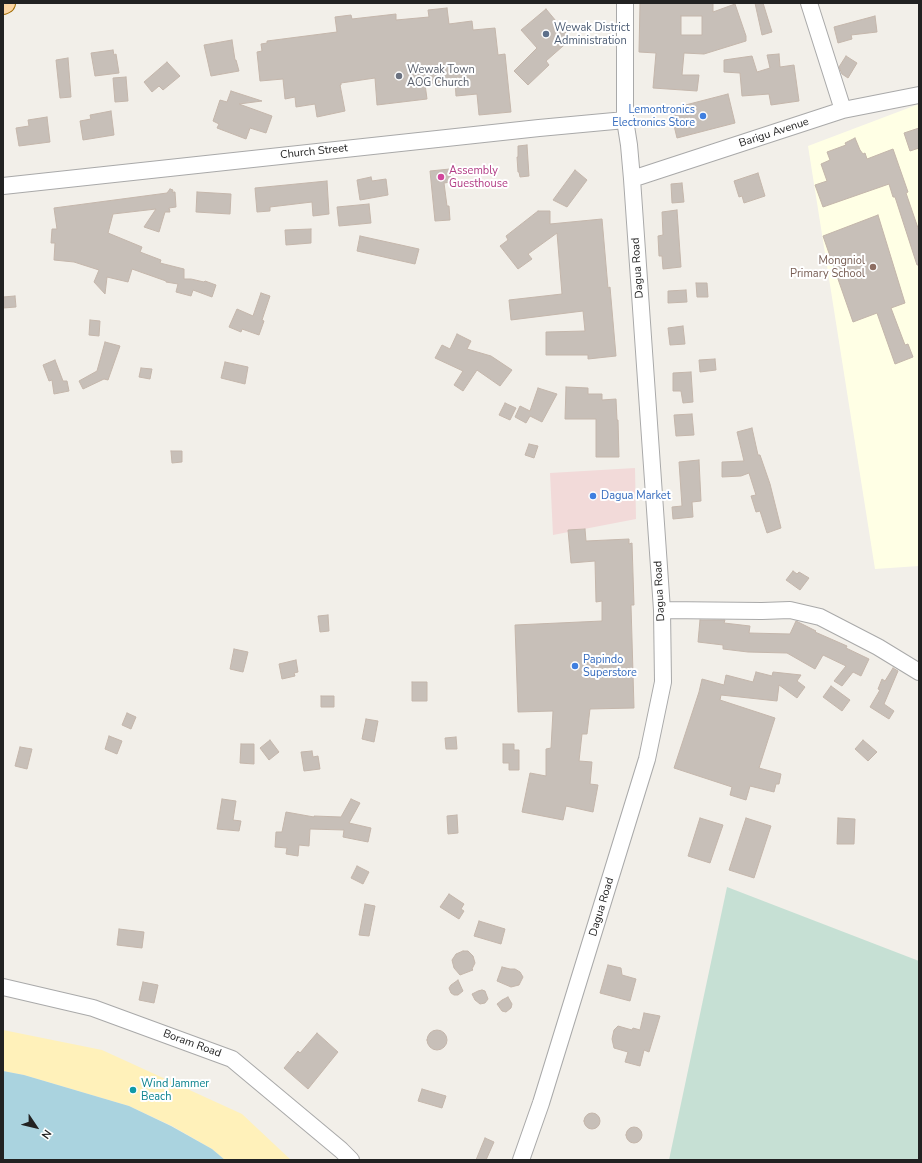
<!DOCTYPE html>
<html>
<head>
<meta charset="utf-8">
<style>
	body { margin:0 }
	#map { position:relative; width:922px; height:1163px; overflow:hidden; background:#f2efe9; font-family:"Nunito Sans",sans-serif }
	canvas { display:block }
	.frame { position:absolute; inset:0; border:4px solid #222; pointer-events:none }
	.north { position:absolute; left:16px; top:1107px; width:40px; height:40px; -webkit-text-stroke:3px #fff; paint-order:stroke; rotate:125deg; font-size:11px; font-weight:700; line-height:16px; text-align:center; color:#222 }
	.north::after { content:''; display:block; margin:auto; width:14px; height:18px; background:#222; clip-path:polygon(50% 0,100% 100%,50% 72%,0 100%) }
</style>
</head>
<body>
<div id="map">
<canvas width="922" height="1163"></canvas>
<div class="frame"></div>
<div class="north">N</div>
</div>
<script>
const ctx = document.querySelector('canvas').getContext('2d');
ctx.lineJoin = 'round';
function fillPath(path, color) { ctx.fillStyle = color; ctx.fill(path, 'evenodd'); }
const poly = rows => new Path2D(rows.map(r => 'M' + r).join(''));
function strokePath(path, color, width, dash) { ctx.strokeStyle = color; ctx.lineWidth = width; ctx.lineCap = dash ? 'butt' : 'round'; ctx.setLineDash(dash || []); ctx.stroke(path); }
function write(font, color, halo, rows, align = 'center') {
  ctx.font = font + ' "Nunito Sans",sans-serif'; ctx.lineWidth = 4; ctx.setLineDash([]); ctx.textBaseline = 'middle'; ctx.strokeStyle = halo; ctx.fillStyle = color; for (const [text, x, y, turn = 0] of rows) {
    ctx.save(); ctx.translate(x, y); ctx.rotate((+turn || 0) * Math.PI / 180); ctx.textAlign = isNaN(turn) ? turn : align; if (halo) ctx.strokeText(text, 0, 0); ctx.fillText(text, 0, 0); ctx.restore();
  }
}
fillPath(poly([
	[635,468,636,519,553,535,550,473]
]), '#f2dad9');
fillPath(poly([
	[919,104,919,566,875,569,808,146]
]), '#ffffe5');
fillPath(poly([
	[727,887,919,961,919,1160,669,1160]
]), '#c6e0d4');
fillPath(poly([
	[3,1030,102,1050,242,1114,291,1160,225,1160,212,1149,172,1126,129,1106,24,1075,3,1071]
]), '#fff1ba');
fillPath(poly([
	[3,1071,24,1075,129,1106,171,1126,212,1149,225,1160,3,1160]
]), '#aad3df');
const building = poly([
	[640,3,713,3,713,12,735,4,746,36,746,41,704,54,684,53,682,75,699,75,697,91,653,88,656,53,639,52,640,3],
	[681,16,702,16,702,35,681,35,681,16],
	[755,3,763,3,772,32,762,35,755,3],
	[447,8,449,24,472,21,473,30,495,28,498,55,505,54,511,112,479,115,477,94,456,96,455,81,425,84,427,99,377,105,375,78,341,83,341,85,340,85,345,111,317,117,315,104,296,107,295,97,285,99,283,79,260,81,257,52,262,51,261,44,267,43,267,41,337,32,335,17,351,15,352,19,396,14,396,20,429,17,428,10,447,8],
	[546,9,571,39,546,61,549,65,528,85,514,71,537,48,521,30,546,9],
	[875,16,877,32,851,35,852,39,838,43,834,27,875,16],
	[232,40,235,60,236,60,239,71,211,76,204,45,232,40],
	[113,50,114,55,116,54,119,73,95,76,91,53,113,50],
	[779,54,780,67,794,65,799,101,771,105,769,94,742,96,740,73,724,72,724,60,752,56,757,72,770,68,767,55,779,54],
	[846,56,857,63,848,78,842,74,839,67,846,56],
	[68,58,71,97,60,98,56,60,68,58],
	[167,62,180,76,163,90,159,86,152,92,144,82,167,62],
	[126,77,128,101,115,102,113,78,126,77],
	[231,91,262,101,239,104,272,116,266,133,250,128,246,139,217,128,219,124,213,121,220,100,227,102,231,91],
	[728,94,735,123,677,138,670,109,728,94],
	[111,111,114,135,83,140,80,121,91,119,90,115,111,111],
	[47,117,50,142,19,146,16,128,29,126,28,120,47,117],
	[919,128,919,148,910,151,904,133,919,128],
	[855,138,860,150,863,154,865,153,867,159,893,149,908,192,906,193,919,231,919,265,917,265,895,197,893,197,889,184,823,207,815,185,827,181,821,164,830,160,827,152,846,145,845,143,855,138],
	[527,145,529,176,520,177,519,172,518,172,517,157,518,157,518,146,527,145],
	[450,169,451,182,444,183,447,206,449,206,450,220,435,221,430,171,450,169],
	[575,170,587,180,567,207,553,200,575,170],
	[758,173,765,196,744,203,742,196,739,197,734,181,758,173],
	[371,177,372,181,386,179,388,195,360,200,357,180,371,177],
	[327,181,329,214,313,216,312,202,270,207,270,211,257,212,255,188,327,181],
	[682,183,684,202,672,203,671,184,682,183],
	[170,189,173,190,172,192,175,192,176,207,169,208,170,212,165,212,159,232,144,227,156,209,113,214,108,233,142,247,140,252,161,260,160,263,184,269,184,279,191,279,204,282,205,281,216,285,212,297,193,290,191,296,176,292,178,284,166,282,166,281,132,269,128,282,107,277,105,294,94,282,99,270,74,262,54,260,55,243,51,243,52,229,57,229,54,208,167,193,170,189],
	[197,192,231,194,230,214,196,212,197,192],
	[369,204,371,223,339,226,337,207,369,204],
	[677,210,681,267,663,269,662,256,659,256,658,236,663,235,662,212,677,210],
	[538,211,550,211,550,224,602,219,608,288,610,287,616,356,588,359,588,355,546,355,546,332,585,331,583,311,511,320,509,300,562,294,557,233,528,254,532,259,518,269,500,246,508,240,506,236,538,211],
	[878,215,905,303,891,308,905,345,908,344,913,357,895,364,877,313,853,322,823,236,878,215],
	[311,229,311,243,286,245,285,230,311,229],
	[360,236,419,249,415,264,357,251,360,236],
	[696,283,707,283,708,297,697,297,696,283],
	[686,290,687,302,668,303,668,291,686,290],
	[261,293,270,296,262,320,264,321,259,335,242,329,241,332,229,327,237,309,253,316,261,293],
	[15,296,16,307,3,308,3,297,15,296],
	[90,320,100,321,99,336,89,335,90,320],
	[683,326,685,344,670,345,668,328,683,326],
	[457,334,471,341,467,349,491,356,512,370,500,386,477,370,463,391,454,385,463,371,435,358,442,345,450,349,457,334],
	[105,342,120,346,108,380,104,379,83,389,79,381,97,371,105,342],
	[715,359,716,370,700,372,699,360,715,359],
	[55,360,63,381,67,381,69,391,54,394,52,380,49,381,43,365,55,360],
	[225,362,248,367,245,384,221,378,225,362],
	[141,368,152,369,150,379,139,377,141,368],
	[691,372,693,402,683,403,681,391,673,391,673,373,691,372],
	[566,387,588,388,588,394,602,394,602,400,616,399,617,420,618,420,619,457,596,457,596,419,565,419,566,387],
	[538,388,557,394,542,422,530,416,526,423,515,417,520,406,530,411,538,388],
	[505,403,516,408,510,420,499,415,505,403],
	[692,414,694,435,676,436,674,415,692,414],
	[752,428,758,455,760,455,770,484,781,528,767,533,760,511,756,512,751,496,756,495,749,473,741,476,722,477,722,462,744,461,737,432,752,428],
	[529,444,538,446,534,458,525,455,529,444],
	[171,451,182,451,182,462,172,463,171,451],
	[699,460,701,501,692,502,693,517,673,519,672,507,682,506,679,462,699,460],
	[585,529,586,541,629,539,629,544,632,543,634,605,631,605,634,708,590,709,587,734,582,734,579,761,592,762,590,784,598,785,593,812,566,806,563,820,522,812,530,773,546,776,546,749,551,748,553,711,518,712,515,625,602,621,602,601,596,602,595,561,571,563,568,530,585,529],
	[793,571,797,574,799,572,809,578,800,590,786,580,793,571],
	[328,615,329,631,320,632,318,616,328,615],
	[700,620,725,620,724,623,750,626,749,633,790,634,796,621,816,631,815,632,847,646,846,648,869,659,861,676,853,672,842,686,834,681,846,666,823,655,815,669,787,653,748,652,723,649,723,645,698,642,700,620],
	[234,649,248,652,243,672,230,669,234,649],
	[296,660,298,672,294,673,295,676,282,679,279,664,296,660],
	[893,668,898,671,884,704,894,711,889,719,870,707,880,690,878,689,882,679,885,681,893,668],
	[756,672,772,676,773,672,801,675,797,681,805,687,797,698,779,685,777,701,721,695,720,700,775,718,759,768,781,774,779,784,776,784,774,792,750,786,746,800,730,795,732,787,674,768,699,692,702,679,724,685,726,675,753,682,756,672],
	[412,682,427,682,427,701,412,701,412,682],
	[831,686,850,700,842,711,823,697,831,686],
	[321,696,334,696,334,707,321,707,321,696],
	[127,713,136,717,131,729,122,725,127,713],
	[366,719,378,721,374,742,362,739,366,719],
	[109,736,122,741,117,754,105,749,109,736],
	[456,737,457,749,446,749,445,738,456,737],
	[270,740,279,752,269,760,260,748,270,740],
	[863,740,877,752,868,761,855,749,863,740],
	[241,744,254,744,254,764,240,763,241,744],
	[503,744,514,744,514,750,519,750,519,770,509,770,509,763,503,763,503,744],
	[20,747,32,749,27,769,15,766,20,747],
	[312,751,313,757,318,756,320,769,304,771,301,752,312,751],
	[222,799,236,801,233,820,241,821,239,831,217,829,222,799],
	[351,799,360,803,349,823,371,828,368,842,343,837,344,830,310,829,309,846,299,845,298,856,286,854,287,848,275,847,276,832,282,832,286,812,314,817,314,816,341,817,351,799],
	[457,815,458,833,448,834,447,816,457,815],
	[700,818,723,825,710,863,688,856,700,818],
	[746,818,771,826,754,878,729,870,746,818],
	[838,818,855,819,854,844,837,844,838,818],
	[357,866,369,872,363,884,351,878,357,866],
	[449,894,464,904,461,909,464,911,459,919,440,907,449,894],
	[365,904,375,906,369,936,359,935,365,904],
	[479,921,505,929,501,944,474,936,479,921],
	[119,929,144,932,142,948,117,945,119,929],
	[463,951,468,951,473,956,475,963,472,969,473,970,460,975,454,968,452,960,456,954,463,951],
	[608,965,621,968,622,975,636,979,630,1001,600,993,608,965],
	[502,967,510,969,515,969,520,972,523,977,519,985,511,987,497,981,502,967],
	[458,980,463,991,458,995,454,995,451,993,449,988,451,985,458,980],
	[143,982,158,985,154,1003,139,1000,143,982],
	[482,990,485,991,488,999,485,1003,480,1004,475,1000,472,994,478,991,482,990],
	[508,997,512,1004,511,1008,506,1012,502,1011,497,1004,502,1000,508,997],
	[644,1013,660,1016,649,1052,644,1050,640,1066,625,1062,628,1052,614,1048,612,1039,614,1030,618,1026,632,1030,633,1028,640,1030,644,1013],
	'427 1040a10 10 0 1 1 20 0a10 10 0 1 1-20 0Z',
	[317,1033,338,1052,308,1089,284,1068,298,1051,300,1053,317,1033],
	[422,1089,446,1096,442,1108,418,1101,422,1089],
	'584 1121a8 8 0 1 1 16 0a8 8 0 1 1-16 0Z',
	'626 1135a8 8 0 1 1 16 0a8 8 0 1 1-16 0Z',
	[485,1138,494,1142,486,1160,476,1160,485,1138]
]);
fillPath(building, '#c7bfb8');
strokePath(building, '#c4b6ab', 1);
const minor = poly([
	[809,3,843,110],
	[632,179,843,110,919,95],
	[3,186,539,128,625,120],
	[662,610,762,611,790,610,820,617,878,647,919,672],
	[3,987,93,1008,232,1059,341,1150,351,1160],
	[521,1160,541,1103,647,759,663,682,662,610,632,179,629,145,625,120,625,3]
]);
const major = poly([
	[3,4,5,3]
]);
strokePath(minor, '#a9a9a9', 18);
strokePath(major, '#a06b00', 22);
strokePath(minor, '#fff', 16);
strokePath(major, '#fcd6a4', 20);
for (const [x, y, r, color] of [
	[546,34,4,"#5c6f8a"],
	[399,76,4,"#6b7280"],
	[703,116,4,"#3f7fe0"],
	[441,177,4,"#d1479c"],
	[873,267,4,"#8d6e63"],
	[593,496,4,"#3f7fe0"],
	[575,666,4,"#3f7fe0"],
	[133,1090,4,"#0f9aa8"]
]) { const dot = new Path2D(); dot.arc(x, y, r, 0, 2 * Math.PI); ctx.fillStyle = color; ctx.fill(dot); strokePath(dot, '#fff', 1.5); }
write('11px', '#4e5e75', '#fff', [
	["Wewak District",554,28],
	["Administration",554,41]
], 'left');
write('11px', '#5b616d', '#fff', [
	["Wewak Town",407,70],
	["AOG Church",407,83]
], 'left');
write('11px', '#366cbe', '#fff', [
	["Lemontronics",695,110,"right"],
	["Electronics Store",695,123,"right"],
	["Dagua Market",601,496],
	["Papindo",583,660],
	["Superstore",583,673]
], 'left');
write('11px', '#222', '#fff', [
	["Barigu Avenue",774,133,-18],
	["Church Street",314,152,-6],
	["Dagua Road",638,268,-94],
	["Dagua Road",660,591,-93],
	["Dagua Road",602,907,-73],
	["Boram Road",192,1044,20]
]);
write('11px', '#b23c85', '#fff', [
	["Assembly",449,171],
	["Guesthouse",449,184]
], 'left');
write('11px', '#785e54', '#fff', [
	["Mongniol",865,261],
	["Primary School",865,274]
], 'right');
write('11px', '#0d838f', '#fff', [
	["Wind Jammer",141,1084],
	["Beach",141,1097]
], 'left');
</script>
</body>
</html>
